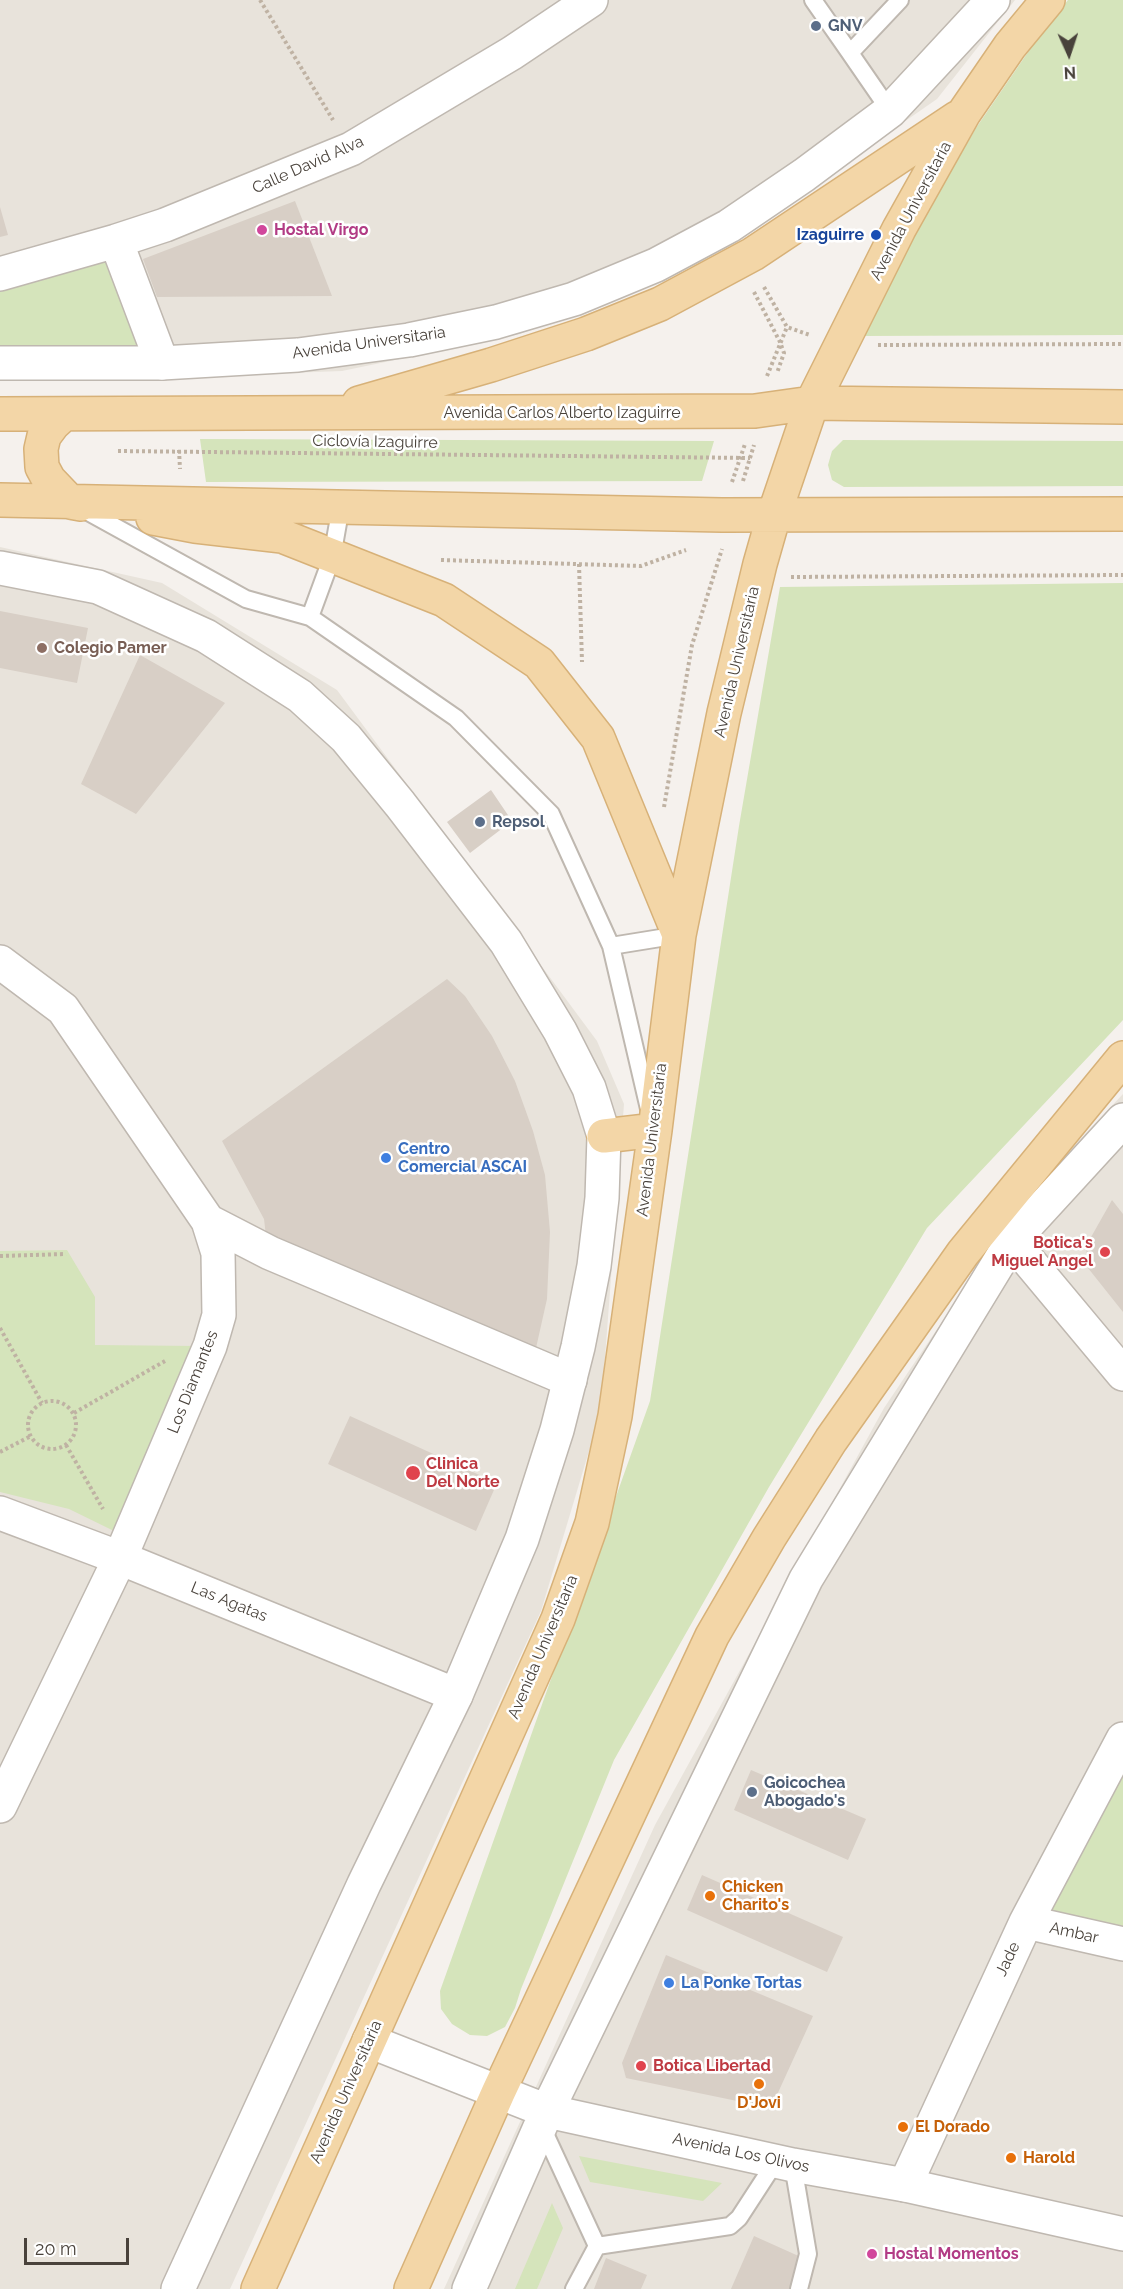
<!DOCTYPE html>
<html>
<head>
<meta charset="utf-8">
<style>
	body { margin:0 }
	#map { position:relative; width:1123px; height:2289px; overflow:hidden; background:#f5f1ed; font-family:Raleway,sans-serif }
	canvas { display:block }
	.north { position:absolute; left:1039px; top:24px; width:60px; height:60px; -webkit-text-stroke:4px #fff; paint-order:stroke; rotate:177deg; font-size:16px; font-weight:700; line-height:24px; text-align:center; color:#49423b }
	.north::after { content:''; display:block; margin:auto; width:21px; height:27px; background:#49423b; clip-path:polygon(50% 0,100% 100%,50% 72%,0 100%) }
	.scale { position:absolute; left:24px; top:2238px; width:105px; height:27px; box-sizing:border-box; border:3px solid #49423b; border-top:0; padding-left:8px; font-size:18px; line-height:21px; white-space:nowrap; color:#49423b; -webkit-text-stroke:4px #fff; paint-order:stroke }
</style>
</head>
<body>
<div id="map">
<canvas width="1123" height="2289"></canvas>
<div class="north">N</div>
<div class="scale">20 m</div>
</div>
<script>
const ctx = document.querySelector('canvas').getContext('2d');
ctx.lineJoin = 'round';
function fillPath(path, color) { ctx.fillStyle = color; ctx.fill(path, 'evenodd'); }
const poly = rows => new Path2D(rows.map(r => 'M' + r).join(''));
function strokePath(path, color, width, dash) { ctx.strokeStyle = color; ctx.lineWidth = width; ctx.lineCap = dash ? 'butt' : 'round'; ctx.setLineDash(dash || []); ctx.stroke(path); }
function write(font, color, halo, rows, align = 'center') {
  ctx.font = font + ' Raleway,sans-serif'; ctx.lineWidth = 5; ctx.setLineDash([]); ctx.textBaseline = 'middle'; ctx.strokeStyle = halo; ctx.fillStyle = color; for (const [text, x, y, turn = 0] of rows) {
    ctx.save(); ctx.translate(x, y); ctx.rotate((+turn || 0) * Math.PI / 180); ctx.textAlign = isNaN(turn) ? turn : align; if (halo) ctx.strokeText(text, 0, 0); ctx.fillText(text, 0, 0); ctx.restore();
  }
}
fillPath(poly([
	[0,0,1015,0,937,99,701,263,520,334,342,371,97,380,0,377],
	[0,547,162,583,337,690,597,1041,624,1104,601,1411,541,1611,230,2289,0,2289],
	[1123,1094,1123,2289,444,2289,655,1825,884,1408,1028,1194]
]), '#e8e3db');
fillPath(poly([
	[1068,0,1123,0,1123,335,862,336,911,239,976,128,1037,39],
	[110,260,145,349,0,349,0,292],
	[200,439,714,441,702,481,206,482],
	[843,440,1123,441,1123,486,844,487,832,480,828,465,832,451],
	[1123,583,1123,1020,927,1228,769,1487,614,1760,521,1989,515,2008,505,2027,487,2036,470,2035,452,2024,441,2009,440,1991,650,1401,739,826,780,587],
	[67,1250,95,1297,95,1345,199,1346,114,1531,69,1509,0,1492,0,1251],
	[1123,1776,1123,1930,1047,1913],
	[579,2156,722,2183,703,2201,590,2182],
	[552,2203,563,2228,537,2289,515,2289]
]), '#d5e4bb');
fillPath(poly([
	[295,201,332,296,157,297,143,259],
	[0,207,8,235,0,237],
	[0,611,88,628,77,683,0,668],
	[140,655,225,703,136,814,81,784],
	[491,790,512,821,470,853,447,822],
	[447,979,465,996,492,1036,515,1081,533,1131,545,1175,550,1232,547,1299,536,1348,266,1236,264,1219,222,1141],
	[1112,1200,1123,1214,1123,1312,1088,1268,1086,1246],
	[350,1416,497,1483,476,1531,328,1464],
	[751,1770,866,1819,848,1860,734,1810],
	[702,1875,843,1937,827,1972,687,1910],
	[666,1955,813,2016,771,2108,626,2078,622,2063],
	[754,2236,803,2258,790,2289,731,2289],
	[606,2258,647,2275,641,2289,594,2289]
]), '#d8cfc6');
const service = poly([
	[813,0,850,53],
	[890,111,850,53,900,0],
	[81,508,246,599,310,617,456,718,551,814,611,946,649,1109],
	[310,617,332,557,341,506],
	[611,946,679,935],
	[541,2125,597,2246],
	[793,2165,808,2254,799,2289],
	[574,2289,597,2246,730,2226,739,2218,776,2161]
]);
const minor = poly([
	[116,241,162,363],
	[0,274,116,241,165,225,351,149,512,53,591,0],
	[0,962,63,1009,208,1221,218,1253,219,1315,210,1346,120,1558,0,1806],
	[208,1221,270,1253,570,1380],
	[1012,1241,1123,1374],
	[0,1513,120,1558,456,1695],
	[1026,1922,1123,1944],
	[905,2185,1026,1922,1123,1739]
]);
const tertiary = poly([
	[0,363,162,363,298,355,409,340,496,322,574,299,656,265,729,226,804,175,890,111,993,0],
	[0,568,98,587,206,636,300,696,346,738,400,804,506,942,560,1031,589,1088,604,1136,602,1198,594,1266,578,1347,557,1430,522,1539,456,1695,364,1884,178,2289],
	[369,2041,547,2111,793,2165,905,2185,1123,2234],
	[469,2289,547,2111,806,1579,1012,1241,1123,1120]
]);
const primary = poly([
	[359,403,491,365,586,334,660,304,753,254,957,118],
	[0,414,755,411,812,403,1123,407],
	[64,414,53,424,44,436,41,449,42,467,49,480,70,502,81,504],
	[0,500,722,515,1123,514],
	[153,518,195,526,282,536,444,600,539,663,598,738,679,935],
	[604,1136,655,1130],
	[258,2289,558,1619,592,1523,615,1416,655,1130,679,935,724,713,760,564,774,515,812,403,899,229,964,113,1010,46,1048,0],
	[411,2289,498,2093,712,1636,769,1538,831,1440,963,1253,1123,1058]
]);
strokePath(service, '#bfb8b0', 20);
strokePath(minor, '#bfb8b0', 36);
strokePath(tertiary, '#bfb8b0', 36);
strokePath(primary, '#d7b178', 36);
strokePath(poly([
	[260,0,333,120],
	[764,287,787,327,810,335],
	[754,292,780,342,784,353,777,373],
	[878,345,1123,344],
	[767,376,787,327],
	[179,450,180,469],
	[118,451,750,458],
	[743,481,754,445],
	[732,482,745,444],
	[441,560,641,566,686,550],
	[579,564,582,662],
	[791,577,1123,575],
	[664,807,692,645,722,549],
	[0,1256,66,1254],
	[0,1328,42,1403],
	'28 1425a24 24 0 1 1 48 0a24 24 0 1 1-48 0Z',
	[74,1413,165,1361],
	[66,1445,103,1509],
	[0,1452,31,1436]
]), '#bfb2a3', 4, [3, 3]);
strokePath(service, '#fff', 16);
strokePath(minor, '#fff', 33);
strokePath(tertiary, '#fff', 33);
strokePath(primary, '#f3d6a7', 33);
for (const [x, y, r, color] of [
	[816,26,6,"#5c6f8a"],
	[262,230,6,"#d1479c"],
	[876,235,6,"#1a4fb4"],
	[42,648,6,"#8d6e63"],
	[480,822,6,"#5c6f8a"],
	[386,1158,6,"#3f7fe0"],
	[1105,1252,6,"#e0444e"],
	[413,1473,8,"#e0444e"],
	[752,1792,6,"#5c6f8a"],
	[710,1896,6,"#e8710a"],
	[669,1983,6,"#3f7fe0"],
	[641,2066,6,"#e0444e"],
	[759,2084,6,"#e8710a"],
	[903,2127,6,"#e8710a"],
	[1011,2158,6,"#e8710a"],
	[872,2254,6,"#d1479c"]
]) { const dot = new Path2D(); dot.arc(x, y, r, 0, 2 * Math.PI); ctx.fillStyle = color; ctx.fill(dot); strokePath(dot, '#fff', 2); }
write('bold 16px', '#4e5e75', '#fff', [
	["GNV",828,26],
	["Repsol",492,822],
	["Goicochea",764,1783],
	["Abogado's",764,1801]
], 'left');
write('16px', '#49423b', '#fff', [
	["Calle David Alva",308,165,-24],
	["Avenida Universitaria",911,211,-62],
	["Avenida Universitaria",369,343,-8],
	["Avenida Carlos Alberto Izaguirre",562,413],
	["Ciclovía Izaguirre",375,442,1],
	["Avenida Universitaria",737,662,-77],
	["Avenida Universitaria",652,1140,-83],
	["Los Diamantes",193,1382,-68],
	["Las Agatas",229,1602,22],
	["Avenida Universitaria",543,1647,-67],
	["Ambar",1074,1933,12],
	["Jade",1008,1959,-65],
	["Avenida Universitaria",346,2092,-66],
	["Avenida Los Olivos",741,2153,12]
]);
write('bold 16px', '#b23c85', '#fff', [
	["Hostal Virgo",274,230],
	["Hostal Momentos",884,2254]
], 'left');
write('bold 16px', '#164399', '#fff', [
	["Izaguirre",864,235]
], 'right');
write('bold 16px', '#785e54', '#fff', [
	["Colegio Pamer",54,648]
], 'left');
write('bold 16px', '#366cbe', '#fff', [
	["Centro",398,1149],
	["Comercial ASCAI",398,1167],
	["La Ponke Tortas",681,1983]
], 'left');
write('bold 16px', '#be3a42', '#fff', [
	["Botica's",1093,1243,"right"],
	["Miguel Angel",1093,1261,"right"],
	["Clinica",426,1464],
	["Del Norte",426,1482],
	["Botica Libertad",653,2066]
], 'left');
write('bold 16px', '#c56008', '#fff', [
	["Chicken",722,1887],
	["Charito's",722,1905],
	["D'Jovi",759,2103,"center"],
	["El Dorado",915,2127],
	["Harold",1023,2158]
], 'left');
</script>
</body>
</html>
